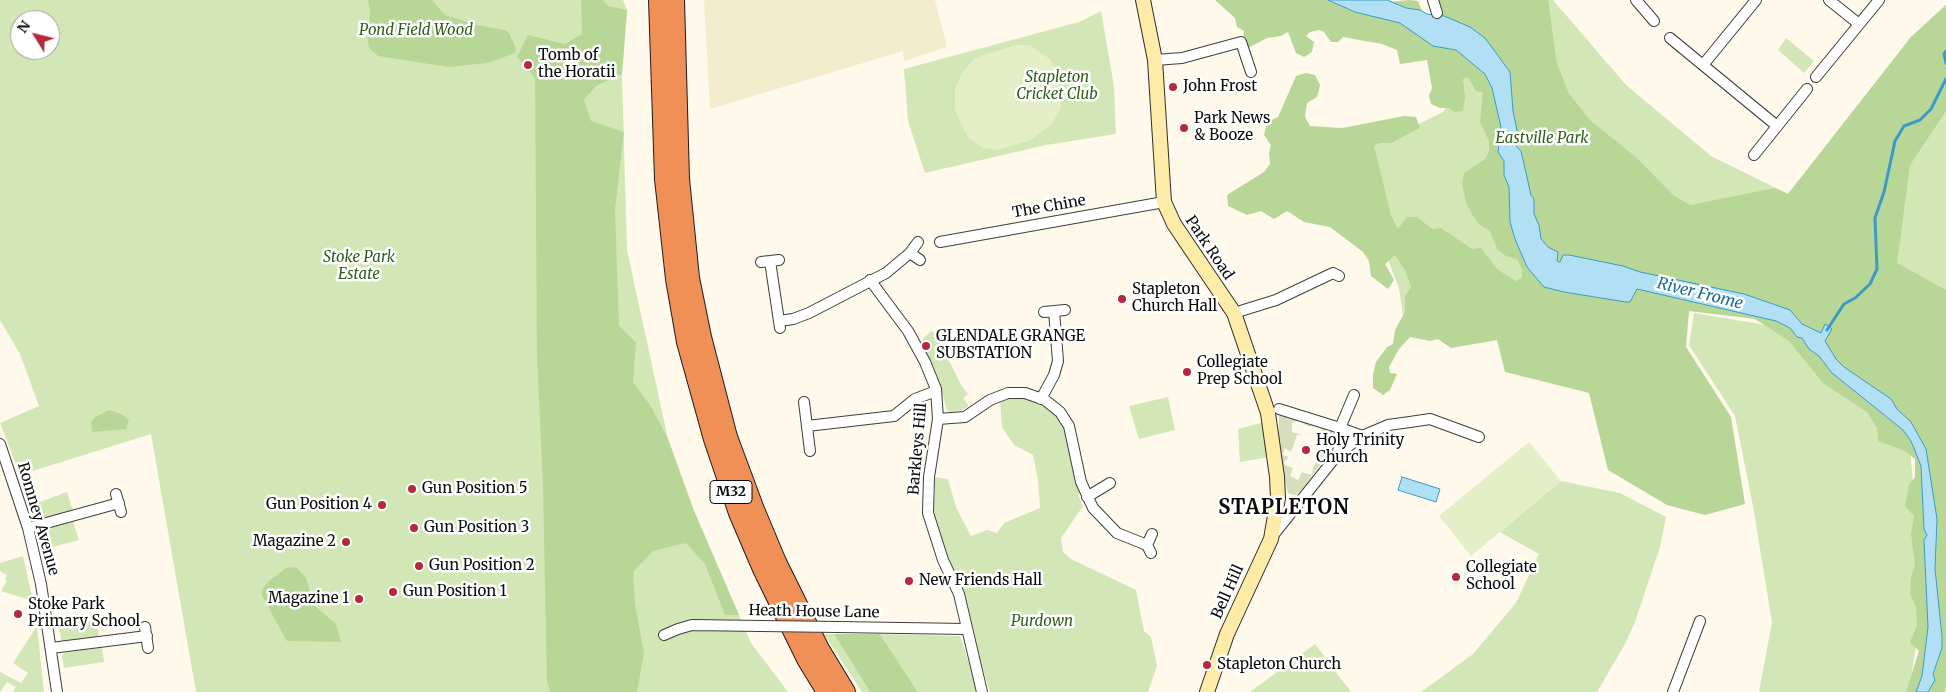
<!DOCTYPE html>
<html>
<head>
<meta charset="utf-8">
<style>
	body { margin:0 }
	#map { position:relative; width:1946px; height:692px; overflow:hidden; background:#fef9ea; font-family:Merriweather,serif }
	canvas { display:block }
	.north { position:absolute; left:10px; top:10px; width:50px; height:50px; box-sizing:border-box; background:#fff; border:1px solid #9d9d9d; border-radius:50%; rotate:306deg; font-size:14px; font-weight:700; line-height:20px; text-align:center; color:#0b0b0b }
	.north::after { content:''; display:block; margin:auto; width:18px; height:22px; background:#b6283b; clip-path:polygon(50% 0,100% 100%,50% 72%,0 100%) }
</style>
</head>
<body>
<div id="map">
<canvas width="1946" height="692"></canvas>
<div class="north">N</div>
</div>
<script>
const ctx = document.querySelector('canvas').getContext('2d');
ctx.lineJoin = 'round';
function fillPath(path, color) { ctx.fillStyle = color; ctx.fill(path, 'evenodd'); }
const poly = rows => new Path2D(rows.map(r => 'M' + r).join(''));
function strokePath(path, color, width, dash) { ctx.strokeStyle = color; ctx.lineWidth = width; ctx.lineCap = dash ? 'butt' : 'round'; ctx.setLineDash(dash || []); ctx.stroke(path); }
function write(font, color, halo, rows, align = 'center') {
  ctx.font = font + ' Merriweather,serif'; ctx.lineWidth = 5; ctx.setLineDash([]); ctx.textBaseline = 'middle'; ctx.strokeStyle = halo; ctx.fillStyle = color; for (const [text, x, y, turn = 0] of rows) {
    ctx.save(); ctx.translate(x, y); ctx.rotate((+turn || 0) * Math.PI / 180); ctx.textAlign = isNaN(turn) ? turn : align; if (halo) ctx.strokeText(text, 0, 0); ctx.fillText(text, 0, 0); ctx.restore();
  }
}
fillPath(poly([
	[704,0,935,0,947,47,904,61,903,51,710,109]
]), '#f3eccc');
fillPath(poly([
	[0,0,623,0,627,10,622,74,627,250,668,439,694,511,751,643,788,692,196,692,151,434,20,475,0,423,39,406,20,354,0,320],
	[20,20,50,20,50,50,20,50],
	[1441,0,1553,0,1626,85,1711,156,1788,194,1911,37,1946,5,1946,692,1929,692,1929,450,1784,306,1546,282,1405,329,1399,288,1383,247,1324,147,1398,134,1443,112,1451,101],
	[1101,11,1114,86,1116,134,1046,145,925,173,908,121,904,69,1079,22],
	[1786,38,1814,61,1804,73,1778,50],
	[1694,313,1778,327,1909,432,1922,606,1909,692,1759,692,1772,622,1753,506,1735,416,1689,345],
	[931,331,936,333,961,385,968,394,963,398,969,406,962,410,950,412,947,410,937,375,924,350,928,347,926,344,922,347,922,340],
	[1022,397,1041,403,1056,415,1066,430,1080,493,1078,495,1083,506,1061,538,1063,552,1071,559,1136,590,1144,631,1151,637,1157,666,1148,692,990,692,974,641,962,586,948,561,934,516,935,477,948,479,956,507,971,536,987,530,997,533,1004,523,1040,508,1038,480,1033,455,1014,445,1002,427,1000,400],
	[1168,397,1175,430,1139,439,1129,406],
	[1265,422,1270,457,1240,462,1238,429],
	[1561,481,1620,493,1666,517,1660,547,1635,622,1625,644,1600,687,1597,692,1421,692,1473,654,1516,603,1539,554,1500,532],
	[67,492,73,511,37,519,32,505],
	[73,521,79,540,45,549,42,530],
	[23,556,33,601,1,591,7,581,5,579,7,575,0,571,0,563],
	[97,620,99,638,63,642,61,640,59,626],
	[37,626,44,692,13,692,16,687,7,682,0,692,0,672,21,683,28,673,13,663],
	[824,634,834,634,870,692,862,692],
	[880,634,960,636,978,692,918,692],
	[1315,644,1351,692,1250,692],
	[102,646,104,662,64,668,62,656,64,653]
]), '#d3e7b6');
fillPath(poly([
	[368,0,432,0,445,15,477,25,505,30,509,33,516,49,515,53,488,63,448,67,378,56,369,48,368,43,370,10],
	[581,0,603,0,608,6,627,10,622,74,596,86,584,100,591,121,624,132,615,210,619,325,636,343,633,382,652,408,668,439,694,511,739,615,725,615,705,564,686,543,653,551,633,572,635,604,644,653,637,692,550,692,547,682,543,487,537,355,535,78,517,57,528,35,565,44,582,34],
	[1215,0,1388,0,1389,2,1409,0,1418,1,1424,16,1441,17,1437,0,1548,0,1557,64,1569,94,1591,121,1637,158,1673,195,1690,205,1775,188,1788,194,1911,37,1946,5,1946,111,1910,165,1897,263,1946,290,1946,686,1944,692,1906,692,1919,651,1910,642,1917,625,1916,607,1910,594,1911,578,1915,565,1911,534,1914,516,1905,506,1909,485,1915,477,1915,459,1905,451,1878,441,1877,428,1867,412,1823,383,1789,341,1755,319,1689,311,1686,347,1731,417,1745,504,1705,515,1667,505,1608,470,1589,393,1505,372,1497,340,1451,348,1438,339,1430,341,1410,337,1399,349,1389,367,1390,373,1397,374,1390,390,1383,395,1373,388,1373,375,1376,362,1387,347,1393,344,1395,330,1405,312,1405,296,1411,287,1405,270,1395,255,1385,264,1394,280,1388,289,1371,276,1369,261,1363,252,1330,227,1304,222,1287,211,1274,219,1261,211,1247,215,1228,206,1227,195,1264,172,1270,164,1269,153,1271,145,1264,135,1267,122,1278,117,1296,76,1306,73,1315,75,1320,85,1317,97,1307,103,1305,117,1310,126,1342,128,1404,116,1416,117,1420,128,1391,143,1379,143,1374,146,1391,215,1398,229,1407,217,1417,217,1432,229,1441,228,1472,249,1481,248,1498,270,1516,281,1522,278,1522,270,1517,259,1506,256,1498,250,1489,230,1481,226,1473,216,1466,202,1462,183,1464,173,1485,159,1489,152,1489,141,1480,122,1483,92,1476,91,1468,77,1463,79,1465,97,1463,111,1455,112,1449,108,1440,108,1431,104,1429,96,1432,88,1427,60,1400,64,1397,50,1382,44,1343,37,1338,42,1331,42,1324,32,1319,30,1310,32,1306,36,1314,42,1312,52,1304,57,1296,53,1288,32,1281,36,1267,38,1248,48,1243,40,1244,31,1237,27,1235,18],
	[109,410,121,414,129,420,126,429,92,432,91,422,95,417],
	[291,567,297,568,306,578,315,606,336,624,341,642,287,641,261,594,263,588,270,580,286,568],
	[834,634,880,634,918,692,870,692]
]), '#b8d796');
fillPath(poly([
	[1282,413,1312,424,1310,427,1298,421,1292,423,1292,432,1302,435,1297,435,1291,452,1285,448,1282,455,1289,457,1284,462,1285,465,1293,468,1290,476,1298,480,1302,472,1312,475,1313,468,1323,446,1325,446,1324,443,1316,442,1322,428,1336,429,1335,441,1327,456,1302,489,1295,496,1288,493,1279,455,1279,416]
]), '#d6debd');
fillPath(poly([
	[1016,45,1030,45,1051,60,1059,77,1061,108,1051,125,1029,141,997,150,983,148,969,138,964,130,955,110,955,89,962,73,975,58],
	[1529,442,1561,481,1471,556,1439,516]
]), '#e4eec7');
const water = poly([
	[1328,0,1387,0,1406,8,1420,10,1427,14,1444,16,1470,27,1485,38,1510,72,1513,111,1518,135,1516,146,1521,151,1531,195,1534,199,1534,214,1539,225,1541,239,1548,247,1558,252,1557,261,1560,262,1563,255,1569,255,1623,266,1640,272,1744,294,1790,310,1802,324,1821,333,1825,324,1832,329,1825,341,1836,359,1844,367,1891,399,1897,409,1911,422,1926,449,1937,519,1935,569,1942,636,1942,648,1933,674,1935,680,1928,692,1916,692,1922,676,1928,627,1924,540,1927,535,1924,529,1921,466,1911,441,1903,430,1832,373,1819,356,1809,349,1802,338,1797,337,1790,328,1776,321,1637,289,1630,302,1626,302,1564,292,1544,287,1527,267,1515,239,1510,222,1509,187,1504,175,1504,161,1498,152,1501,127,1492,88,1485,74,1456,50,1433,46,1400,23,1355,12,1328,0],
	[1402,477,1440,489,1436,502,1398,490,1402,477]
]);
fillPath(water, '#b1e0f4');
strokePath(water, '#3a9bc8', 1);
strokePath(poly([
	[1946,51,1944,54,1946,63],
	[1827,330,1844,304,1855,298,1870,284,1877,269,1875,218,1884,192,1895,141,1904,126,1920,120,1931,109,1946,79]
]), '#3a9bc8', 3);
const minor = poly([
	[1433,0,1437,13],
	[1636,0,1654,21],
	[1829,0,1859,24],
	[1670,38,1777,126],
	[1155,60,1182,58,1241,42,1251,72],
	[1703,65,1756,0],
	[1816,77,1879,0],
	[1754,155,1807,89],
	[940,242,1164,202],
	[910,253,920,260],
	[770,261,780,328],
	[761,262,779,260],
	[870,280,908,331,925,362,936,389,938,419,929,477,928,513,943,560,959,594,982,692],
	[1044,312,1065,310],
	[1234,313,1276,300,1333,273,1339,276],
	[779,321,793,319,809,313,886,273,910,253,918,242],
	[1354,395,1340,428,1362,436],
	[1041,399,1054,375,1058,361,1054,311],
	[804,402,810,451],
	[938,419,965,417,990,400,1008,393,1025,393,1045,400,1060,412,1069,426,1081,482,1093,508,1117,533,1147,545],
	[807,426,894,416,915,399,936,391],
	[0,444,28,528,41,584,57,692],
	[1338,454,1362,436,1388,425,1410,422,1430,419,1479,437],
	[116,494,121,512],
	[1087,497,1110,483],
	[28,528,119,503],
	[1271,538,1338,454,1340,434,1340,428,1279,409],
	[1151,553,1147,545,1152,534],
	[145,627,148,648],
	[838,627,966,629],
	[664,635,678,629,692,625,761,626],
	[51,648,147,636],
	[1673,692,1700,621]
]);
const secondary = poly([
	[1143,0,1155,60,1164,202,1174,224,1234,313,1268,413,1277,477,1278,498,1271,539,1227,634,1207,692]
]);
const motorway = poly([
	[658,0,664,179,675,279,686,342,713,439,738,513,762,569,806,659,826,692],
	[675,0,680,179,690,278,702,337,728,437,754,507,777,562,820,649,846,692]
]);
strokePath(minor, '#3e3e3e', 12);
strokePath(secondary, '#2d2d2d', 16);
strokePath(motorway, '#1c1c1c', 20);
strokePath(minor, '#fff', 10);
strokePath(secondary, '#fceca7', 14);
strokePath(motorway, '#f09057', 18);
const minorBridge = poly([
	[761,626,838,627]
]);
strokePath(minorBridge, '#3e3e3e', 12, []);
strokePath(minorBridge, '#fff', 10);
for (const [x, y, r, color] of [
	[528,65,5,"#b6283b"],
	[1173,87,5,"#b6283b"],
	[1184,128,5,"#b6283b"],
	[1122,299,5,"#b6283b"],
	[926,346,5,"#b6283b"],
	[1187,372,5,"#b6283b"],
	[1306,450,5,"#b6283b"],
	[412,489,5,"#b6283b"],
	[382,505,5,"#b6283b"],
	[414,528,5,"#b6283b"],
	[346,542,5,"#b6283b"],
	[419,566,5,"#b6283b"],
	[1456,577,5,"#b6283b"],
	[909,581,5,"#b6283b"],
	[393,592,5,"#b6283b"],
	[359,599,5,"#b6283b"],
	[18,614,5,"#b6283b"],
	[1207,665,5,"#b6283b"]
]) { const dot = new Path2D(); dot.arc(x, y, r, 0, 2 * Math.PI); ctx.fillStyle = color; ctx.fill(dot); strokePath(dot, '#fff', 2); }
for (const [x, y, w] of [
	[731,492,42]
]) { const box = new Path2D(); box.roundRect(x - w / 2, y - 11.5, w, 23, 4); ctx.fillStyle = '#fff'; ctx.fill(box); strokePath(box, '#0b0b0b', 1); }
write('bold 14px', '#0b0b0b', null, [
	["M32",731,492]
]);
write('italic 15px', '#31601e', '#fff', [
	["Pond Field Wood",416,31],
	["Stapleton",1057,78],
	["Cricket Club",1057,95],
	["Eastville Park",1542,139],
	["Stoke Park",359,258],
	["Estate",359,275],
	["Purdown",1042,622]
]);
write('15px', '#0b0b0b', '#fff', [
	["Tomb of",538,56],
	["the Horatii",538,73],
	["John Frost",1183,87],
	["Park News",1194,119],
	["& Booze",1194,136],
	["Stapleton",1132,290],
	["Church Hall",1132,307],
	["GLENDALE GRANGE",936,337],
	["SUBSTATION",936,354],
	["Collegiate",1197,363],
	["Prep School",1197,380],
	["Holy Trinity",1316,441],
	["Church",1316,458],
	["Gun Position 5",422,489],
	["Gun Position 4",372,505,"right"],
	["Gun Position 3",424,528],
	["Magazine 2",336,542,"right"],
	["Gun Position 2",429,566],
	["Collegiate",1466,568],
	["School",1466,585],
	["New Friends Hall",919,581],
	["Gun Position 1",403,592],
	["Magazine 1",349,599,"right"],
	["Stoke Park",28,605],
	["Primary School",28,622],
	["Stapleton Church",1217,665]
], 'left');
write('15px', '#0b0b0b', '#fff', [
	["The Chine",1049,207,-10],
	["Park Road",1209,248,56],
	["Barkleys Hill",918,449,-85],
	["Romney Avenue",38,519,74],
	["Bell Hill",1228,592,-66],
	["Heath House Lane",814,612,1]
]);
write('italic 16px', '#196b98', '#fff', [
	["River Frome",1700,294,14]
]);
ctx.letterSpacing = '1px';
write('bold 20px', '#0b0b0b', '#fff', [
	["STAPLETON",1284,508]
]);
ctx.letterSpacing = '0px';
</script>
</body>
</html>
